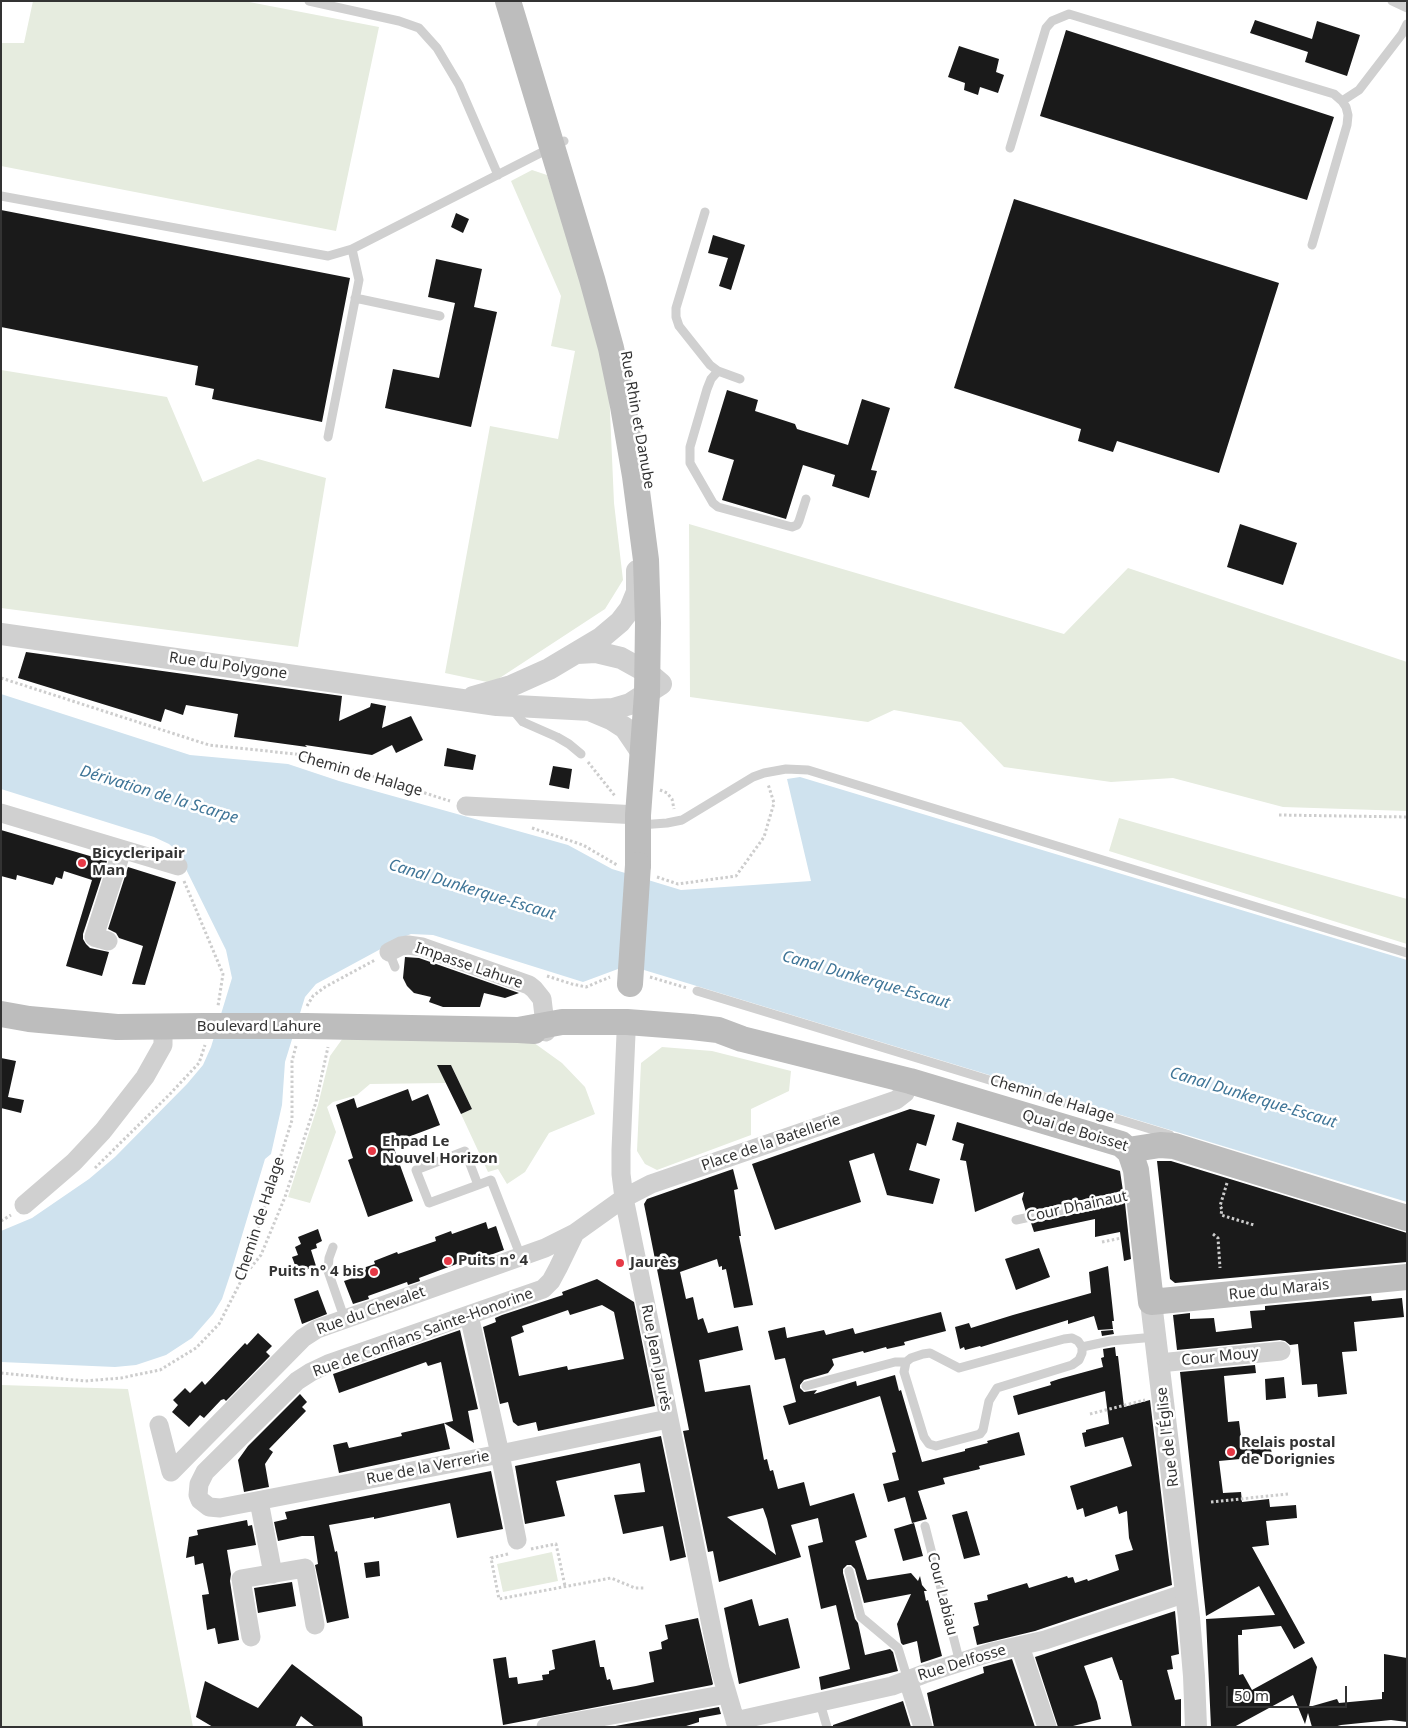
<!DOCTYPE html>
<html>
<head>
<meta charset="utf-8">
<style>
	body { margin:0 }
	#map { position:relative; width:1408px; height:1728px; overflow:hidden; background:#fff; font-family:"Noto Sans",sans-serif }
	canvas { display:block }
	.frame { position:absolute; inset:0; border:2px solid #333; pointer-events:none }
	.scale { position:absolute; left:1226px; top:1686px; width:121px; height:22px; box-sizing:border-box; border:2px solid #333; border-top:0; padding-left:6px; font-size:15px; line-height:18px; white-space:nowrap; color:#333; -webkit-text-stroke:4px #fff; paint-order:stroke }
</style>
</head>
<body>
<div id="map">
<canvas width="1408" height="1728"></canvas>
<div class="frame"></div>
<div class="scale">50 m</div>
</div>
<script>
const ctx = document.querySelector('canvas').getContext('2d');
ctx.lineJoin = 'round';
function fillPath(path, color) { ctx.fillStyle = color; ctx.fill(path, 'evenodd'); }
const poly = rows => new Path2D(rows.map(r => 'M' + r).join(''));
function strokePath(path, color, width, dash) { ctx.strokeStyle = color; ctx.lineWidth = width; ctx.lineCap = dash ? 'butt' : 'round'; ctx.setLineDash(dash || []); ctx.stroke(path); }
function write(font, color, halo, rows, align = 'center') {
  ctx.font = font + ' "Noto Sans",sans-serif'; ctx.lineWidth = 5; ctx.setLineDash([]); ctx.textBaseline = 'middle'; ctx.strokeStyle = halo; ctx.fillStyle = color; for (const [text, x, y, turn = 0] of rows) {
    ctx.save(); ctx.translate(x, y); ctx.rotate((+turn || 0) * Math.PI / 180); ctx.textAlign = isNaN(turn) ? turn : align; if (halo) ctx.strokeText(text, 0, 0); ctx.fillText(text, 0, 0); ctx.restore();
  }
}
fillPath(poly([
	[33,1,244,1,379,27,336,231,1,166,1,43,24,43],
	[532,170,547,175,591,309,609,389,614,503,623,580,605,609,492,683,445,673,490,426,558,439,575,351,551,346,561,296,511,181],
	[1,370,167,397,203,482,258,459,326,478,298,647,1,608],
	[689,524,1064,634,1128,568,1407,662,1407,811,1283,807,1173,778,1111,782,1004,767,961,722,894,710,868,722,690,697],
	[1119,818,1407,899,1407,944,1109,851],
	[343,1038,530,1040,562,1063,585,1087,595,1114,549,1133,525,1172,507,1184,498,1169,488,1172,461,1114,472,1109,451,1065,438,1065,446,1083,370,1084,357,1095,333,1102,327,1107,336,1132,310,1203,288,1197,318,1105,330,1056],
	[662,1047,712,1051,791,1071,789,1091,751,1109,751,1135,657,1170,645,1164,637,1151,641,1063],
	[1,1385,128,1389,193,1727,1,1727],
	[552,1552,558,1581,503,1592,497,1564]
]), '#e6ecdf');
fillPath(poly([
	[1,694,190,755,288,764,339,781,568,845,612,869,681,890,811,881,787,779,800,777,1407,960,1407,1202,644,970,618,969,583,982,433,935,411,934,401,938,316,984,305,997,285,1062,282,1105,271,1154,265,1159,231,1272,222,1299,213,1314,192,1338,166,1355,136,1365,115,1367,1,1362,1,1231,32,1218,89,1179,115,1157,187,1084,203,1065,211,1047,232,978,226,950,177,851,169,844,154,837,1,789]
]), '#cfe2ee');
fillPath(poly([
	[1255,20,1312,39,1317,21,1360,35,1347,76,1305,62,1308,52,1250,33],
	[1066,30,1334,117,1307,200,1040,116],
	[959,46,999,59,996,72,1004,75,998,93,980,87,978,95,964,90,965,83,948,77],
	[1014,199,1279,283,1219,473,1117,441,1113,452,1078,441,1081,429,954,388],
	[1,210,350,278,322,422,212,399,214,389,195,385,198,366,1,327],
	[456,213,469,219,463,233,451,227],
	[713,235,745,245,731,290,719,286,728,258,708,253],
	[436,259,482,269,474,307,497,312,471,427,385,408,393,369,439,378,455,303,428,297],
	[727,390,758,400,755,411,795,424,797,429,848,445,862,399,890,408,871,470,877,471,869,498,832,486,835,475,803,465,786,519,722,500,734,460,708,452],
	[1240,524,1297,543,1283,585,1227,567],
	[26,652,342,696,339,721,370,707,371,703,386,706,382,728,411,716,423,740,396,753,392,745,372,755,305,745,307,747,234,737,238,714,186,705,183,715,165,709,161,722,18,678],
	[447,748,476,755,473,770,444,766],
	[553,766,572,769,569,789,549,785],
	[1,830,107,861,83,934,83,939,86,944,90,948,109,952,102,976,66,966,92,880,64,871,62,879,56,877,53,885,17,875,16,880,1,876],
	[128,867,176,882,145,985,132,984,143,946,119,938,116,933,108,929],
	[405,957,419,958,519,993,505,998,484,993,480,1007,443,1007,429,1002,431,997,414,993,407,986,403,978],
	[1,1058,16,1061,8,1097,24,1100,21,1113,1,1108],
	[437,1065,451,1065,472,1109,461,1114],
	[408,1089,412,1101,428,1094,440,1125,392,1143,413,1201,368,1217,348,1160,353,1158,336,1105,354,1098,357,1108],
	[910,1109,935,1115,926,1146,917,1143,909,1170,940,1179,933,1204,887,1195,874,1153,849,1161,861,1202,775,1230,752,1164],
	[957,1122,1120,1171,1123,1191,1026,1212,1022,1199,1024,1192,975,1212,966,1161,960,1160,964,1144,952,1140],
	[1157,1161,1171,1161,1407,1233,1407,1262,1175,1283,1170,1279],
	[733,1169,738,1189,734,1190,741,1236,739,1236,753,1305,734,1308,726,1269,722,1270,722,1266,719,1267,717,1259,680,1272,686,1299,693,1297,698,1320,703,1318,708,1333,738,1326,743,1350,699,1360,705,1392,750,1385,764,1460,767,1459,770,1471,773,1470,778,1489,804,1482,810,1506,854,1493,867,1537,855,1541,867,1580,911,1573,918,1581,920,1576,922,1585,927,1591,924,1591,926,1601,928,1600,942,1656,921,1663,917,1641,903,1645,901,1643,897,1624,911,1594,864,1603,855,1569,851,1565,847,1565,843,1569,843,1573,855,1619,858,1623,865,1655,890,1649,893,1652,898,1671,821,1690,819,1677,850,1669,836,1605,821,1609,808,1546,823,1542,818,1518,791,1525,801,1557,719,1582,713,1551,708,1552,683,1431,689,1430,644,1204,647,1199],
	[763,1508,767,1519,776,1555,727,1517],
	[1125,1203,1131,1259,1124,1261,1120,1232,1095,1237,1095,1219,1034,1232,1031,1223],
	[486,1222,488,1229,496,1226,504,1250,471,1262,470,1259,419,1278,420,1281,408,1285,407,1282,368,1296,369,1299,353,1304,344,1281,353,1278,351,1272,375,1264,374,1261,397,1252,398,1254,436,1241,435,1237,451,1231,452,1234],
	[318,1229,322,1241,316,1244,317,1248,311,1250,316,1266,298,1273,292,1257,298,1255,295,1247,301,1244,298,1237],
	[1039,1248,1050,1277,1016,1290,1005,1259],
	[1108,1266,1114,1321,1112,1321,1113,1329,1098,1330,1094,1316,1068,1324,1068,1320,981,1347,980,1346,965,1350,964,1347,960,1349,955,1327,969,1323,971,1328,1013,1315,1091,1293,1089,1272],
	[597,1279,634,1302,655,1406,538,1431,536,1422,518,1426,513,1422,508,1402,500,1404,483,1327,496,1322,495,1318,502,1315,563,1295,562,1292],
	[602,1305,614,1312,624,1359,568,1370,567,1366,519,1376,511,1337,524,1332,522,1326,568,1310,570,1315],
	[318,1290,327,1314,302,1324,294,1299],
	[1371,1296,1372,1301,1402,1298,1404,1317,1354,1322,1357,1351,1342,1352,1347,1394,1318,1397,1317,1384,1302,1385,1298,1344,1290,1345,1285,1341,1280,1340,1177,1350,1173,1315,1190,1313,1190,1319,1214,1318,1216,1332,1252,1328,1250,1311,1265,1310,1265,1306],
	[941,1312,946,1331,904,1342,905,1345,887,1349,886,1347,864,1353,863,1351,832,1359,834,1365,828,1373,804,1380,800,1385,800,1388,804,1392,817,1390,814,1394,856,1381,857,1386,895,1375,899,1391,901,1390,922,1462,965,1451,965,1449,988,1443,987,1441,1019,1432,1025,1455,979,1466,980,1469,943,1478,945,1484,918,1491,927,1519,912,1523,905,1497,888,1502,883,1484,899,1480,892,1453,896,1452,880,1396,789,1425,783,1406,796,1402,785,1358,775,1360,768,1331,785,1327,787,1338,824,1330,826,1335,853,1328,855,1334],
	[460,1330,478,1409,468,1411,474,1443,444,1423,450,1449,339,1473,333,1445,347,1442,349,1448,402,1436,401,1433,453,1421,441,1362,428,1366,426,1362,339,1393,333,1374],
	[1113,1330,1114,1334,1102,1336,1101,1331],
	[258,1333,272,1346,266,1352,270,1356,226,1401,224,1399,221,1400,204,1418,200,1415,189,1427,172,1412,178,1405,173,1400,185,1388,190,1393,202,1381,205,1385,245,1343,247,1345],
	[1115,1347,1116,1356,1118,1356,1124,1407,1150,1400,1172,1585,1035,1631,977,1645,973,1627,979,1625,974,1603,988,1600,987,1595,1027,1583,1029,1588,1067,1576,1068,1578,1073,1577,1075,1583,1087,1579,1088,1581,1119,1570,1115,1555,1133,1550,1129,1538,1127,1511,1119,1514,1117,1506,1085,1517,1083,1508,1077,1510,1070,1486,1132,1466,1123,1437,1085,1447,1082,1433,1086,1432,1086,1430,1109,1424,1105,1391,1018,1415,1013,1396,1051,1385,1050,1382,1059,1379,1103,1367,1101,1358,1104,1357,1103,1349],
	[1255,1365,1256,1373,1224,1376,1228,1422,1239,1421,1242,1444,1270,1441,1272,1456,1219,1461,1223,1493,1241,1492,1242,1502,1269,1499,1270,1507,1296,1505,1297,1518,1266,1521,1269,1545,1252,1547,1305,1643,1294,1649,1281,1626,1242,1630,1242,1635,1238,1635,1239,1675,1243,1674,1252,1690,1312,1657,1317,1667,1309,1707,1337,1699,1339,1703,1382,1699,1382,1692,1384,1692,1384,1654,1407,1658,1407,1722,1391,1720,1341,1725,1334,1727,1312,1727,1308,1713,1305,1724,1293,1695,1234,1727,1211,1727,1206,1619,1275,1615,1259,1586,1206,1616,1180,1372],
	[1284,1377,1286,1398,1266,1400,1265,1379],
	[300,1394,307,1402,302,1407,306,1411,269,1449,273,1452,265,1464,269,1487,244,1492,238,1460,248,1446],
	[661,1436,686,1557,670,1561,663,1526,623,1534,614,1495,645,1492,640,1463,556,1481,565,1516,525,1524,515,1466],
	[491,1471,503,1529,457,1538,450,1503,374,1519,374,1517,329,1525,335,1552,337,1551,349,1618,327,1623,315,1565,318,1564,314,1536,302,1536,278,1541,274,1522,287,1519,285,1512],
	[967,1511,980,1555,964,1559,952,1515],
	[247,1520,248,1526,252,1525,256,1545,227,1550,231,1574,230,1581,239,1640,218,1644,215,1628,207,1630,202,1595,209,1594,203,1563,195,1565,194,1556,186,1558,189,1537,198,1535,197,1530],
	[914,1523,923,1556,903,1561,894,1529],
	[379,1561,380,1576,366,1578,364,1563],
	[292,1582,296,1606,258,1613,254,1588],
	[752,1599,759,1626,788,1618,800,1668,739,1684,724,1608],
	[1175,1611,1179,1654,1171,1656,1173,1669,1167,1670,1175,1700,1181,1699,1181,1727,1132,1727,1122,1680,1120,1680,1112,1657,1084,1666,1097,1702,1101,1719,1069,1727,1058,1727,1035,1657],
	[698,1618,713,1684,712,1685,503,1725,493,1659,506,1657,509,1678,517,1677,518,1684,543,1680,542,1675,549,1674,549,1671,555,1669,552,1650,595,1640,600,1667,604,1667,607,1680,610,1679,613,1690,636,1686,654,1682,649,1652,662,1649,661,1642,668,1639,665,1625],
	[1012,1659,1035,1727,934,1727,927,1693,984,1673,983,1667],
	[292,1664,362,1717,363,1727,315,1727,301,1716,295,1727,213,1727,196,1717,205,1681,258,1708],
	[903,1701,911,1727,833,1727,833,1725],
	[719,1707,721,1714,699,1718,699,1722,683,1727,610,1727]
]), '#1a1a1a');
strokePath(poly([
	[1,678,209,745,305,755,450,801],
	[588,762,615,796],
	[660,790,667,793,672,799,674,809],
	[1279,815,1407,817],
	[532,828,583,845,617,865],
	[657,877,678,884,736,876,764,837,774,803,768,784],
	[184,881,223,974,218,1006],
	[547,976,572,984,586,987,610,977],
	[650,977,687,988],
	[307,1006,313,996,325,987,375,960],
	[95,1168,169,1095,199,1063,205,1045],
	[1227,1183,1220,1206,1222,1209,1221,1215,1254,1225],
	[1,1221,11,1215],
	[1213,1234,1218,1238,1220,1268],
	[1102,1242,1121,1238],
	[244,1276,261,1255,285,1197,316,1102,328,1047],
	[1,1373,85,1381,121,1378,160,1370,196,1348,219,1324,242,1279,292,1120,292,1061,296,1046],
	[1090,1414,1145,1400],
	[1211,1502,1288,1494],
	[531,1549,556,1544,565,1586],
	[508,1554,491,1558,499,1599,611,1578,635,1588,645,1588]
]), '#cdcdcd', 3, [2.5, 2.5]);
strokePath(poly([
	[309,1,399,21,419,28,437,48,459,85,498,175],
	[1392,1,1407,8],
	[1342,101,1359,90,1402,34,1407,24],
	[1010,148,1046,28,1052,21,1069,14,1334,94,1342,101,1346,107,1348,115,1347,125,1312,245],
	[1,196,328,256,352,249,564,141],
	[705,212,676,308,676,317,679,326,710,365,718,371,740,379],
	[355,298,440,316],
	[718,371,711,379,707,389,690,447,690,463,713,503,718,507,792,527,797,525,799,521,806,499],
	[328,437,359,280,352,249],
	[513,710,523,722,557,737,569,744,581,754],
	[640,825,667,823,682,820,753,777,764,773,786,769,808,770,1407,953],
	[389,952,395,967],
	[697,991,1170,1135],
	[478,1185,465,1151,416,1170,429,1203,478,1185,491,1180,521,1257],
	[1016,1220,1137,1194],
	[333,1247,329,1258,328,1271,345,1320],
	[1072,1338,1078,1341,1082,1347,1082,1353,1079,1360,1072,1365,997,1388,989,1401,983,1430,980,1434,936,1446,929,1444,924,1437,904,1372,906,1362,911,1358,923,1354,930,1353,959,1368,1064,1339,1072,1338],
	[1082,1347,1110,1341,1155,1337],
	[806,1386,895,1362,906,1362],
	[925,1526,960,1663],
	[849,1571,861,1617,898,1648,908,1680],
	[820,1703,827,1727]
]), '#d0d0d0', 9);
strokePath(poly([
	[466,806,638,815],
	[1,813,178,866],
	[108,941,94,937,122,850],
	[389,952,401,946,408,945,422,947,529,985,534,989,542,999,546,1032],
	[626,1034,621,1150,621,1174,624,1198,720,1669,737,1727],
	[24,1205,74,1162,103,1131,145,1077,163,1045,163,1027],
	[575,1233,558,1268,551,1281,543,1289,328,1364,311,1372,297,1381,205,1472,199,1484,198,1495,200,1500,209,1507,220,1508,500,1454,668,1419],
	[469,1315,500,1454,517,1540],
	[1159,1363,1281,1351],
	[159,1425,171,1472,303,1338,317,1329,545,1248,575,1233,624,1198,651,1184,896,1100,905,1093,910,1081],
	[259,1501,273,1574],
	[251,1637,241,1579,305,1568,315,1625],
	[1020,1646,1047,1727],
	[908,1680,923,1727],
	[735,1721,892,1686,924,1674,992,1652,1045,1640,1186,1593],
	[546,1727,727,1694]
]), '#d0d0d0', 19);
strokePath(poly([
	[1,634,497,705,591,710,613,709,630,704,661,684,648,673,621,658,596,652,577,653],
	[473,697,511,686,549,669,601,638,620,622,630,609,637,592,637,571],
	[592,711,611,719,625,728,642,753],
	[1151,1302,1189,1618,1194,1676,1196,1727]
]), '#d0d0d0', 22);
strokePath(poly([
	[508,1,592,279,611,348,623,406,635,476,646,560,648,623,647,694,638,815,638,865],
	[1,1014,29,1019,117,1027,204,1026],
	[305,1026,518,1030,534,1031],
	[518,1030,562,1022,627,1022,692,1027,718,1030,742,1039,910,1081,1121,1144,1130,1152,1136,1170,1151,1302,1407,1277],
	[1128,1150,1160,1145,1174,1146,1407,1218]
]), '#bdbdbd', 26);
strokePath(poly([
	[630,984,638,865],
	[204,1026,305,1026]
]), '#bdbdbd', 26);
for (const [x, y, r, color] of [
	[82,863,5,"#e63946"],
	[372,1151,5,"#e63946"],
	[448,1261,5,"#e63946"],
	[620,1263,5,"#e63946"],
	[374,1272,5,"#e63946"],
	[1231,1452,5,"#e63946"]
]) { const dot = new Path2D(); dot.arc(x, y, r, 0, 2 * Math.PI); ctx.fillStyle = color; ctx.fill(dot); strokePath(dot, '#fff', 2); }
write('15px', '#333', '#fff', [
	["Rue Rhin et Danube",637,420,80],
	["Rue du Polygone",228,666,8],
	["Chemin de Halage",360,774,16],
	["Impasse Lahure",469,966,19],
	["Boulevard Lahure",259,1027],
	["Chemin de Halage",1052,1099,17],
	["Quai de Boisset",1075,1131,17],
	["Place de la Batellerie",771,1143,-19],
	["Cour Dhainaut",1077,1207,-12],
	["Chemin de Halage",260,1219,-72],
	["Rue du Marais",1279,1290,-6],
	["Rue du Chevalet",371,1311,-20],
	["Rue de Conflans Sainte-Honorine",423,1333,-20],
	["Cour Mouy",1220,1357,-6],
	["Rue Jean Jaurès",656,1358,79],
	["Rue de l'Église",1168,1437,-97],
	["Rue de la Verrerie",428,1468,-11],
	["Cour Labiau",942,1594,76],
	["Rue Delfosse",962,1663,-17]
]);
write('bold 15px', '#333', '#fff', [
	["Bicycleripair",92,854],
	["Man",92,871],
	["Ehpad Le",382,1142],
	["Nouvel Horizon",382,1159],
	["Puits n° 4",458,1261],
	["Jaurès",630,1263],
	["Puits n° 4 bis",364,1272,"right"],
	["Relais postal",1241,1443],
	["de Dorignies",1241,1460]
], 'left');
write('italic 16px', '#3f7597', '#fff', [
	["Dérivation de la Scarpe",159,795,17],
	["Canal Dunkerque-Escaut",472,890,17],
	["Canal Dunkerque-Escaut",866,980,16],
	["Canal Dunkerque-Escaut",1253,1098,17]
]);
</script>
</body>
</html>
